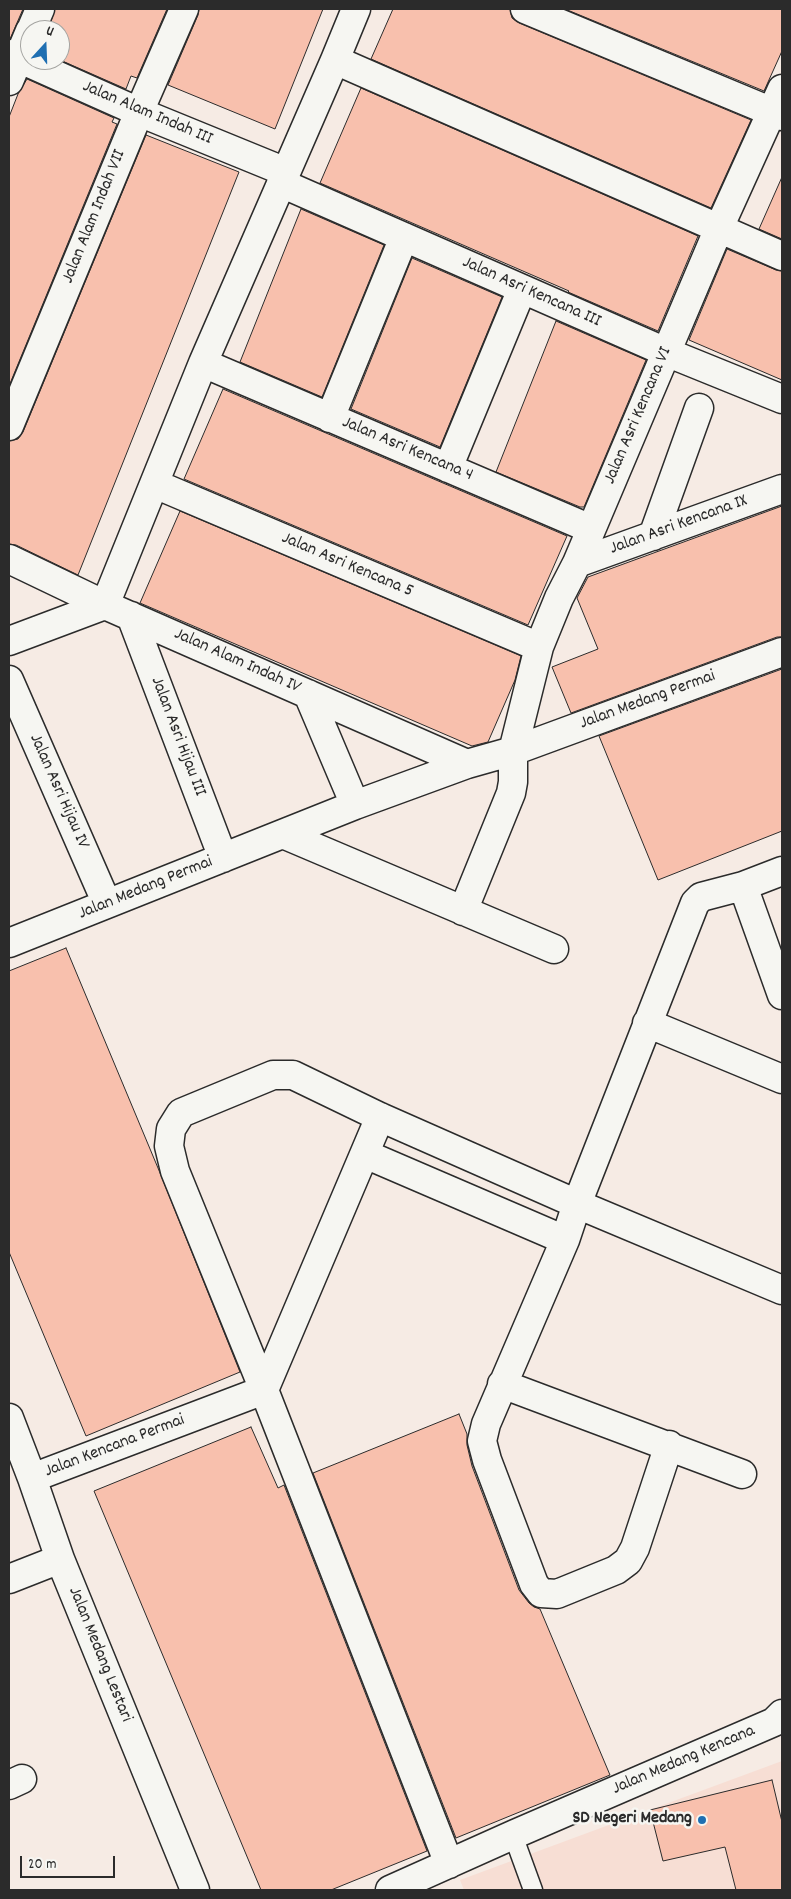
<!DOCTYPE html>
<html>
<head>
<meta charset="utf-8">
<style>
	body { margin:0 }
	#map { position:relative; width:791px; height:1899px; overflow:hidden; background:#f6ebe4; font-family:Dekko,sans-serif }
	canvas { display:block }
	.frame { position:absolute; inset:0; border:10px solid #2b2b2b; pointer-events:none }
	.north { position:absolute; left:20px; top:20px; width:50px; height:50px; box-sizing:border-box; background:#f6f6f2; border:1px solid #a5a5a2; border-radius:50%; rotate:20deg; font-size:14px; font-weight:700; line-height:20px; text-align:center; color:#2b2b2b }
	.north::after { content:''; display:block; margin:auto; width:18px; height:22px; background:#1f6fb2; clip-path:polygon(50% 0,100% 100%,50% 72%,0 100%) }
	.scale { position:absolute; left:20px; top:1856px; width:95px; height:22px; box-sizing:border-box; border:2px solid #2b2b2b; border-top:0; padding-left:6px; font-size:15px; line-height:18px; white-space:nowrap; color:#2b2b2b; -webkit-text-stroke:4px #f6f6f2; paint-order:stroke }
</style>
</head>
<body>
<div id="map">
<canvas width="791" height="1899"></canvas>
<div class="frame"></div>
<div class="north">U</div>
<div class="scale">20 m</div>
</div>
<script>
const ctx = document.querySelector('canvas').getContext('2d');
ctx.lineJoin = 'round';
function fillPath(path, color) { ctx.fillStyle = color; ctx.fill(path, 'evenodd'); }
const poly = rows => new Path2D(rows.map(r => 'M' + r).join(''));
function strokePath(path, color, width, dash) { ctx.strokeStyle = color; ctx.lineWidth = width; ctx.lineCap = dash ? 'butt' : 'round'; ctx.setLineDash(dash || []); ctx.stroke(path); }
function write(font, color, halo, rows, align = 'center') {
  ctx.font = font + ' Dekko,sans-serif'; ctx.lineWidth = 5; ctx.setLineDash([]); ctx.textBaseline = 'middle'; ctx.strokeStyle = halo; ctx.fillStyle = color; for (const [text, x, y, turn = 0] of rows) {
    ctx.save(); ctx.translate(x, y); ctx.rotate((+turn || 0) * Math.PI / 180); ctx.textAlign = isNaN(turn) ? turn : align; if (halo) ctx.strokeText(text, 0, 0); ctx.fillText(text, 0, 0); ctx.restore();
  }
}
fillPath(poly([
	[782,1761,782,1890,464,1890,460,1880]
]), '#f7ded4');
const building = poly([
	[9,9,23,9,10,39,9,39,9,9],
	[55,9,167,9,137,78,131,76,126,89,60,60,60,30,48,30,55,9],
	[199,9,323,9,275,129,168,85,198,15,199,9],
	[393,9,510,9,512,18,519,23,751,120,711,208,371,59,393,9],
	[565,9,782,9,782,51,764,91,565,9],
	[27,79,114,118,112,122,117,124,9,386,9,117,18,94,27,79],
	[361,88,698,236,658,331,568,292,569,291,320,183,361,88],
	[146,135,239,172,78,575,16,545,9,544,9,441,18,439,23,432,146,135],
	[782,177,782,239,759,229,782,177],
	[301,209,384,245,322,397,240,362,301,209],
	[727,249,776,270,782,271,782,380,689,340,727,249],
	[412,258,502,297,440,447,351,409,412,258],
	[556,321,646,360,584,507,580,507,496,472,556,321],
	[223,389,567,536,528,625,184,479,223,389],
	[782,506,782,637,777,637,571,713,552,667,598,649,577,598,588,577,782,506],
	[180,511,521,656,515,680,488,742,472,746,140,603,180,511],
	[782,669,782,831,658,880,599,736,782,669],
	[66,948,158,1168,240,1372,86,1436,9,1252,9,971,66,948],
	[459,1414,467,1434,467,1445,472,1466,519,1590,529,1603,534,1607,540,1609,610,1775,456,1838,313,1473,459,1414],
	[251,1427,278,1488,284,1485,427,1851,331,1890,261,1890,94,1491,251,1427],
	[772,1780,782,1822,782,1890,736,1890,725,1847,663,1861,650,1810,772,1780]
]);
fillPath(building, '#f8c0ad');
strokePath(building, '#2b2b2b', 1);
const service = poly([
	[513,1835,533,1890]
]);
const minor = poly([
	[525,9,782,116],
	[31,30,40,9],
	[9,54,139,112,286,172],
	[335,60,782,256],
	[9,81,30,31],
	[281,183,666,352,782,399],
	[203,363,591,529],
	[330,418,404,237],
	[9,426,139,112,184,9],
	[448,468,522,289],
	[155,484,539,647],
	[653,536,699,408],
	[9,559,105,605,467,764],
	[577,563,782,489],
	[131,616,223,858],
	[9,641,105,605,203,363,335,60,356,9],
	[9,680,107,904],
	[308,694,355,805],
	[283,834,554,949],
	[743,886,782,995],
	[463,911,511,793,513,782,513,751,539,647,559,598,577,563,719,228,782,89],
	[9,943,355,805,467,764,513,751,782,652],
	[647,1023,782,1079],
	[365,1154,565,1240],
	[502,1384,742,1474],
	[9,1418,32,1478,60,1559,195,1890],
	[669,1445,635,1548,628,1561,616,1570,557,1594,541,1593,534,1584,487,1460,482,1441,486,1424,565,1240,577,1204,695,903,701,897,743,886,782,871],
	[32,1478,264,1390,380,1117],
	[9,1579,60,1559],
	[9,1785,22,1779],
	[449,1864,264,1390,175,1171,169,1146,171,1129,181,1113,273,1075,293,1075,380,1117,577,1204,782,1290],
	[390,1890,515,1834,774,1722,782,1714]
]);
strokePath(service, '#2b2b2b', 21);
strokePath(minor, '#2b2b2b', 31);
strokePath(service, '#f6f6f2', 18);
strokePath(minor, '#f6f6f2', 28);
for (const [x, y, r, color] of [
	[702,1820,5,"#1f6fb2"]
]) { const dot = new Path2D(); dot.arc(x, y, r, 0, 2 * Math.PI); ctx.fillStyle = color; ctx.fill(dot); strokePath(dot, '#f6f6f2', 2); }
write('18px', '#2b2b2b', '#f6f6f2', [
	["Jalan Alam Indah III",147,114,23],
	["Jalan Alam Indah VII",95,217,-68],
	["Jalan Asri Kencana III",531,293,24],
	["Jalan Asri Kencana VI",639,416,-67],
	["Jalan Asri Kencana 4",407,450,23],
	["Jalan Asri Kencana IX",679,526,-20],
	["Jalan Asri Kencana 5",347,566,23],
	["Jalan Alam Indah IV",237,662,24],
	["Jalan Medang Permai",648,701,-20],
	["Jalan Asri Hijau III",177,737,69],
	["Jalan Asri Hijau IV",58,792,66],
	["Jalan Medang Permai",146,889,-22],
	["Jalan Kencana Permai",115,1447,-21],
	["Jalan Medang Lestari",99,1655,68],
	["Jalan Medang Kencana",684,1761,-23]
]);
write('bold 18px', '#2b2b2b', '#f6f6f2', [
	["SD Negeri Medang",692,1820]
], 'right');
</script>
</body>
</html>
